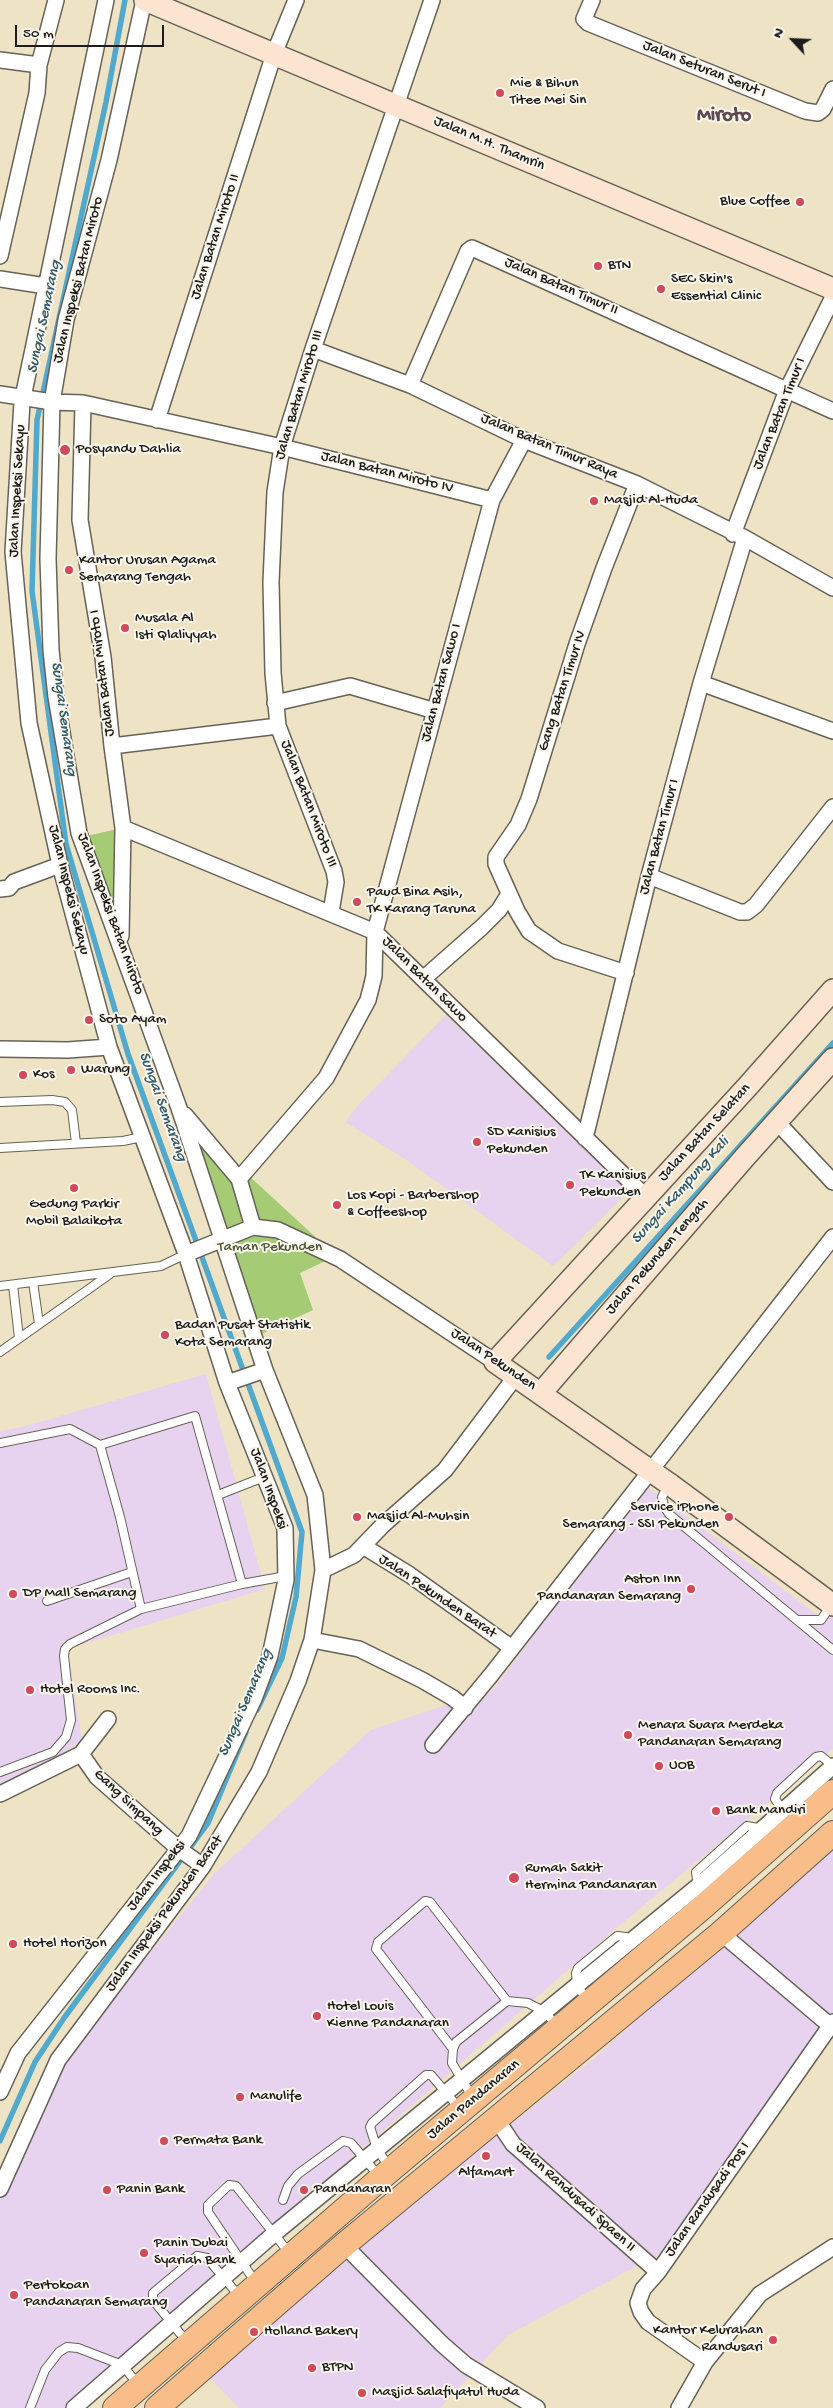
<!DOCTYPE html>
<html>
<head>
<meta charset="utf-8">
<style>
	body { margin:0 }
	#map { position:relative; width:833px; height:2408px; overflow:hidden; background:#eee3c4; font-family:"Gochi Hand",sans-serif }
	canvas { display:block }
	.north { position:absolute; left:768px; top:15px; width:50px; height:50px; -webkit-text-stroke:4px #fbf7ec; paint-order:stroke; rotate:295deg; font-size:14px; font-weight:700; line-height:20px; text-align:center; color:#1c1c1c }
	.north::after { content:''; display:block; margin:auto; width:18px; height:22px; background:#1c1c1c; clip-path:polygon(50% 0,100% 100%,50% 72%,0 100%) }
	.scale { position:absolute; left:15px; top:25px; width:149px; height:22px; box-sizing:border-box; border:2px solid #1c1c1c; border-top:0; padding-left:6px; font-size:15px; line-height:18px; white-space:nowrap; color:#1c1c1c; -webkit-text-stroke:4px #fbf7ec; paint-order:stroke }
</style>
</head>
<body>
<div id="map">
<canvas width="833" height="2408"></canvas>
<div class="north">N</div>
<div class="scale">50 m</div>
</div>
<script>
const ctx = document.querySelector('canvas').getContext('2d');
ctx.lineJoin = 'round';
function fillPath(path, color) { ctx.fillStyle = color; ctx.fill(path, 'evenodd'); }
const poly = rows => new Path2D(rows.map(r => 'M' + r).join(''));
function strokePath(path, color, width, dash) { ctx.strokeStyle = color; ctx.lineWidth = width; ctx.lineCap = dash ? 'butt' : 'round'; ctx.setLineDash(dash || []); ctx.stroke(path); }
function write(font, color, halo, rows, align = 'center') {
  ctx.font = font + ' "Gochi Hand",sans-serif'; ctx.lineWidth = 4; ctx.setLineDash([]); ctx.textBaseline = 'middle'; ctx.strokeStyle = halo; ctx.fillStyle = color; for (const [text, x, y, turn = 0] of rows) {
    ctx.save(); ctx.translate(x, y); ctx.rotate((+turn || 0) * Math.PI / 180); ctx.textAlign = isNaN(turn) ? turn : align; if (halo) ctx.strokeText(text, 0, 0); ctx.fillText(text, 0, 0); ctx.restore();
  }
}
fillPath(poly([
	[446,1015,628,1192,553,1266,405,1159,345,1122,362,1101],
	[206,1374,265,1589,67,1649,82,1741,29,1773,0,1784,0,1431,26,1426],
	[644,1484,821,1618,833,1597,833,1749,615,1929,64,2408,0,2408,0,2199,58,2066,215,1873,371,1730,494,1689],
	[833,1842,833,2015,663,2252,508,2335,440,2408,239,2408,202,2370,597,2056]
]), '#e7d2ef');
fillPath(poly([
	[122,828,118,936,82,837],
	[189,1127,222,1151,336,1256,300,1273,313,1310,255,1337]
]), '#a6cb75');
strokePath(poly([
	[125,0,106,102,37,420,32,591,66,844,128,1054,302,1532,296,1597,282,1658,257,1710],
	[549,1357,833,1043],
	[0,2141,35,2062,64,2018,208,1823,246,1732]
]), '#51a9ce', 5.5);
const lane = poly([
	[0,1102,52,1100,65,1102,72,1110,76,1143],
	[0,1148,123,1141,142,1137],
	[33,1282,39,1324],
	[13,1285,19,1338],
	[0,1286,161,1266,186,1254],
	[0,1352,110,1274],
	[0,1443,70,1429,100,1445,195,1416,242,1584],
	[100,1445,120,1517,141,1609],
	[668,1485,662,1497,664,1506,669,1514,833,1650],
	[218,1495,264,1477],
	[47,1601,132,1572],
	[799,1620,821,1620,831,1605],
	[0,1772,53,1752,66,1737,71,1720,64,1656,65,1649,70,1644,141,1609,242,1584,286,1576],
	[785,1813,775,1799,777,1793,816,1757,821,1756,833,1766],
	[698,1887,696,1872,747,1826,758,1828,761,1832],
	[588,2002,577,1985,576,1973,578,1968,617,1936,626,1937,631,1942],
	[453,2049,376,1949,378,1942,425,1901,430,1902,507,2001],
	[473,2098,452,2063,453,2049,456,2042,507,2001,528,2003,545,2012,558,2027],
	[390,2168,377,2149,370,2127,372,2123,426,2075,431,2075,460,2109],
	[283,2200,288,2186,298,2174,343,2141,351,2143,379,2176],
	[256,2283,208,2212,208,2205,229,2185,236,2186,290,2254],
	[187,2342,153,2300,153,2293,197,2256,207,2258,240,2297],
	[30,2408,45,2370,59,2352,67,2347,78,2348,122,2365,138,2384]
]);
const street = poly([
	[592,0,584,19,588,23,805,111,818,113,823,109,833,89],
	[0,60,39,65],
	[0,256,37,93,39,65,56,0],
	[0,279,46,286],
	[313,349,410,385,524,440,637,484,745,538,833,588],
	[410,385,468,251,472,248,833,411],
	[0,394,52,402,83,403,282,447,492,500],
	[83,403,80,520,103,657,112,746,123,828,121,936],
	[157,420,274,54,296,0],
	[733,534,787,390,833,297],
	[701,683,833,731],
	[275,703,350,686,435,711],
	[112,746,278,726],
	[123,828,375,932,646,1197],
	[649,876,740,912,747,912,756,905,833,807],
	[0,889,9,888,14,882,60,865],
	[331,912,336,882,334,871,278,726,273,673,271,582,275,492,282,447,313,349,432,0],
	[626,973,558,951,529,931,517,911,496,864,496,857,518,825,529,799,577,644,604,568,637,484],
	[423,979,482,927,499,910,509,894],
	[0,1049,68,1050,109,1047],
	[185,1115,239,1179,253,1227,278,1230,340,1259,495,1362],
	[777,1122,833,1182],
	[585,1138,649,876,701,683,745,538],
	[239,1179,326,1078,368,1000,374,976,375,932,492,500,524,440],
	[186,1254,253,1227],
	[227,1383,265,1370],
	[363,1546,410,1575,512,1648],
	[323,1570,354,1555,383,1525,445,1470,516,1376],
	[312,1640,359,1649,422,1680,453,1698,465,1708],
	[433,1745,491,1675,833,1237],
	[81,1754,97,1777,179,1849,203,1866],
	[0,1794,81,1754,108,1719],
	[721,1933,833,2028],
	[0,2092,18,2053,189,1836,254,1699,270,1656,286,1580,285,1528,227,1383,186,1254,109,1047,60,865,29,723,13,552,22,402,106,0],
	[497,2120,513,2144,658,2272],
	[0,2189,58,2060,203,1866,259,1772,298,1681,312,1640,323,1570,315,1495,265,1370,179,1108,79,833,56,697,51,650,48,559,52,402,66,320,109,160,144,0],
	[344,2245,442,2344,466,2365,537,2408],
	[705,2362,648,2322,641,2312,638,2303,643,2289,658,2272,833,2022],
	[74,2408,275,2233,698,1886,833,1766],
	[679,2408,705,2362,760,2294,833,2247]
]);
const secondary = poly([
	[145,0,833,289],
	[833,990,748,1086,495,1362,668,1483,833,1605],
	[541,1393,745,1157,833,1059]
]);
const primary = poly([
	[115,2408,381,2178,704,1906,833,1792],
	[157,2408,344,2245,721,1933,833,1833]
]);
strokePath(lane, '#666257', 10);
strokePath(street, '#666257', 18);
strokePath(secondary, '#666257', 24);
strokePath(primary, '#666257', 26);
strokePath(lane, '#fff', 8);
strokePath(street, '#fff', 15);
strokePath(secondary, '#fce5d0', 21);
strokePath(primary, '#f8bd89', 24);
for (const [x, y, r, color] of [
	[500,93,5,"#d1495b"],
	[800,202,5,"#d1495b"],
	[598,266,5,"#d1495b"],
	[661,289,5,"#d1495b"],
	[65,450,6,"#d1495b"],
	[594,501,5,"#d1495b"],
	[69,570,5,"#d1495b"],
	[125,628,5,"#d1495b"],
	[357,902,5,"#d1495b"],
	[89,1020,5,"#d1495b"],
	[71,1070,5,"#d1495b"],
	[23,1075,5,"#d1495b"],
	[477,1142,5,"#d1495b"],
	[570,1185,5,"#d1495b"],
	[74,1188,5,"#d1495b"],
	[337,1205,5,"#d1495b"],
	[165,1335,5,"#d1495b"],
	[357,1517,5,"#d1495b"],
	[729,1517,5,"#d1495b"],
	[691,1589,5,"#d1495b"],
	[13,1594,5,"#d1495b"],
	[30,1690,5,"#d1495b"],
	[628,1735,5,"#d1495b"],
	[659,1766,5,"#d1495b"],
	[716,1811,5,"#d1495b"],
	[514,1878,6,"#d1495b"],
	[13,1944,5,"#d1495b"],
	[317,2016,5,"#d1495b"],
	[240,2097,5,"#d1495b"],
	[164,2141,5,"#d1495b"],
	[486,2156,5,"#d1495b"],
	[107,2190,5,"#d1495b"],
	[304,2190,5,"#d1495b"],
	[144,2253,5,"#d1495b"],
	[14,2295,5,"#d1495b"],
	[254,2332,5,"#d1495b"],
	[773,2340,5,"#d1495b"],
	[312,2368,5,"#d1495b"],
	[362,2393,5,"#d1495b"]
]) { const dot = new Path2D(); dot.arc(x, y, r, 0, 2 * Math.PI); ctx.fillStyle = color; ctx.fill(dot); strokePath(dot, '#fbf7ec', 2); }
write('15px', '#1c1c1c', '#fbf7ec', [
	["Jalan Seturan Serut I",704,70,22],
	["Jalan M.H. Thamrin",489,144,23],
	["Jalan Batan Miroto II",216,237,-72],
	["Jalan Inspeksi Batan Miroto",79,280,-76],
	["Jalan Batan Timur II",561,287,24],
	["Jalan Batan Miroto III",300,395,-73],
	["Jalan Batan Timur I",780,414,-68],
	["Jalan Batan Timur Raya",549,447,23],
	["Jalan Batan Miroto IV",387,473,14],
	["Jalan Inspeksi Sekayu",18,491,-87],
	["Jalan Batan Miroto I",103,673,-97],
	["Jalan Batan Sawo I",442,683,-75],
	["Gang Batan Timur IV",563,691,-72],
	["Jalan Batan Miroto III",308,804,69],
	["Jalan Batan Timur I",660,837,-75],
	["Jalan Inspeksi Sekayu",68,890,76],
	["Jalan Inspeksi Batan Miroto",110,914,70],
	["Jalan Batan Sawo",424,980,45],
	["Jalan Batan Selatan",705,1133,-47],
	["Jalan Pekunden Tengah",658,1257,-49],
	["Jalan Pekunden",493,1360,34],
	["Jalan Inspeksi",268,1489,70],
	["Jalan Pekunden Barat",437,1597,34],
	["Gang Simpang",128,1803,43],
	["Jalan Inspeksi",157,1876,-52],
	["Jalan Inspeksi Pekunden Barat",165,1914,-54],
	["Jalan Pandanaran",474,2100,-40],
	["Jalan Randusadi Spaen II",575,2198,42],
	["Jalan Randusadi Pos I",708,2200,-55]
]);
write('15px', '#1c1c1c', '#fbf7ec', [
	["Mie & Bihun",510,84],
	["Titee Mei Sin",510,101],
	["Blue Coffee",790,202,"right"],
	["BTN",608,266],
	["SEC Skin's",671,280],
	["Essential Clinic",671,297],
	["Posyandu Dahlia",76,450],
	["Masjid Al-Huda",604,501],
	["Kantor Urusan Agama",79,561],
	["Semarang Tengah",79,578],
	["Musala Al",135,619],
	["Isti Qlaliyyah",135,636],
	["Paud Bina Asih,",367,893],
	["TK Karang Taruna",367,910],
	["Soto Ayam",99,1020],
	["Warung",81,1070],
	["Kos",33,1075],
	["SD Kanisius",487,1133],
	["Pekunden",487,1150],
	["TK Kanisius",580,1176],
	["Pekunden",580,1193],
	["Los Kopi - Barbershop",347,1196],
	["& Coffeeshop",347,1213],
	["Gedung Parkir",74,1205,"center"],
	["Mobil Balaikota",74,1222,"center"],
	["Badan Pusat Statistik",175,1326],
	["Kota Semarang",175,1343],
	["Service iPhone",719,1508,"right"],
	["Semarang - SSI Pekunden",719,1525,"right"],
	["Masjid Al-Muhsin",367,1517],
	["Aston Inn",681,1580,"right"],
	["Pandanaran Semarang",681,1597,"right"],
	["DP Mall Semarang",23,1594],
	["Hotel Rooms Inc.",40,1690],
	["Menara Suara Merdeka",638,1726],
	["Pandanaran Semarang",638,1743],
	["UOB",669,1766],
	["Bank Mandiri",726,1811],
	["Rumah Sakit",525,1869],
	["Hermina Pandanaran",525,1886],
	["Hotel Horizon",23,1944],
	["Hotel Louis",327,2007],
	["Kienne Pandanaran",327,2024],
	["Manulife",250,2097],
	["Permata Bank",174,2141],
	["Alfamart",486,2173,"center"],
	["Panin Bank",117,2190],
	["Pandanaran",314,2190],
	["Panin Dubai",154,2244],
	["Syariah Bank",154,2261],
	["Pertokoan",24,2286],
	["Pandanaran Semarang",24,2303],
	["Kantor Kelurahan",763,2331,"right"],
	["Randusari",763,2348,"right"],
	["Holland Bakery",264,2332],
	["BTPN",322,2368],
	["Masjid Salafiyatul Huda",372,2393]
], 'left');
write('15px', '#4c593b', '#fbf7ec', [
	["Taman Pekunden",270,1248]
]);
write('italic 16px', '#345b6c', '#fbf7ec', [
	["Sungai Semarang",45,317,-78],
	["Sungai Semarang",63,719,82],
	["Sungai Semarang",162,1107,70],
	["Sungai Kampung Kali",681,1191,-48],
	["Sungai Semarang",246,1703,-67]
]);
write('bold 20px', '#5e4a53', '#fbf7ec', [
	["Miroto",724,117]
]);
</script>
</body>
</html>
